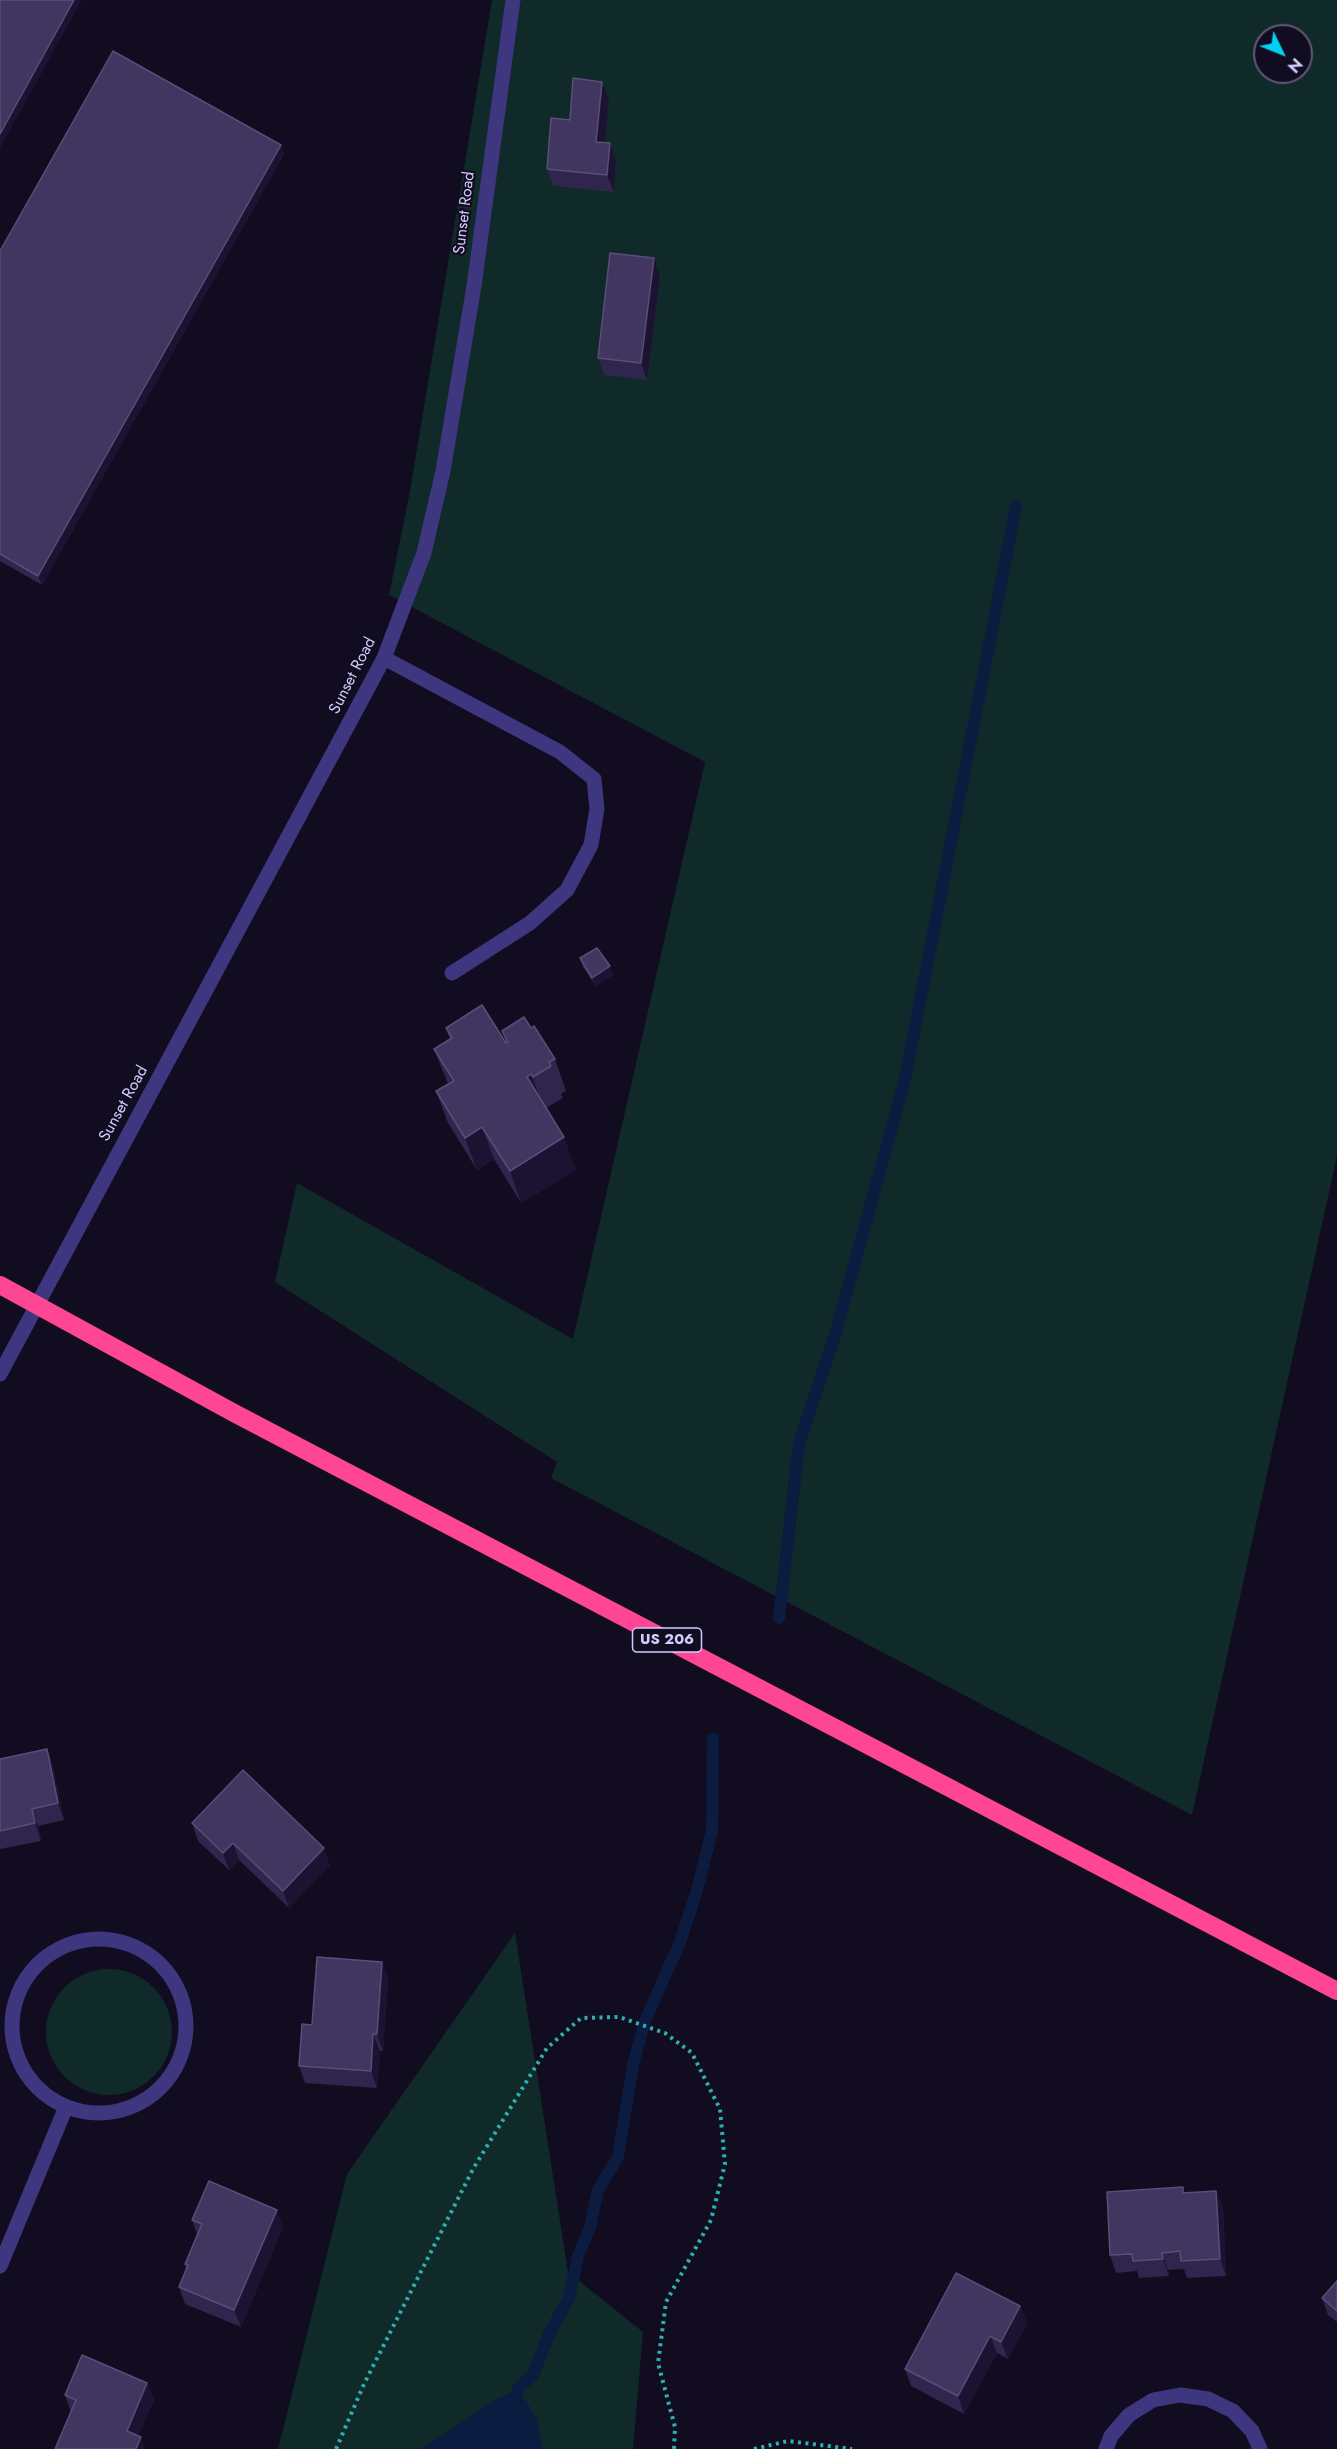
<!DOCTYPE html>
<html>
<head>
<meta charset="utf-8">
<style>
	body { margin:0 }
	#map { position:relative; width:1337px; height:2449px; overflow:hidden; background:#110c20; font-family:Jost,sans-serif }
	canvas { display:block }
	.north { position:absolute; left:1253px; top:24px; width:60px; height:60px; box-sizing:border-box; background:#110c20; border:2px solid #5f5879; border-radius:50%; rotate:133deg; font-size:16px; font-weight:700; line-height:24px; text-align:center; color:#d4cbff }
	.north::after { content:''; display:block; margin:auto; width:21px; height:27px; background:#00d1f6; clip-path:polygon(50% 0,100% 100%,50% 72%,0 100%) }
</style>
</head>
<body>
<div id="map">
<canvas width="1337" height="2449"></canvas>
<div class="north">N</div>
</div>
<script>
const ctx = document.querySelector('canvas').getContext('2d');
ctx.lineJoin = 'round';
function fillPath(path, color) { ctx.fillStyle = color; ctx.fill(path, 'evenodd'); }
const poly = rows => new Path2D(rows.map(r => 'M' + r).join(''));
function strokePath(path, color, width, dash) { ctx.strokeStyle = color; ctx.lineWidth = width; ctx.lineCap = dash ? 'butt' : 'round'; ctx.setLineDash(dash || []); ctx.stroke(path); }
function write(font, color, halo, rows, align = 'center') {
  ctx.font = font + ' Jost,sans-serif'; ctx.lineWidth = 4.5; ctx.setLineDash([]); ctx.textBaseline = 'middle'; ctx.strokeStyle = halo; ctx.fillStyle = color; for (const [text, x, y, turn = 0] of rows) {
    ctx.save(); ctx.translate(x, y); ctx.rotate((+turn || 0) * Math.PI / 180); ctx.textAlign = isNaN(turn) ? turn : align; if (halo) ctx.strokeText(text, 0, 0); ctx.fillText(text, 0, 0); ctx.restore();
  }
}
fillPath(poly([
	[492,0,1337,0,1337,1156,1192,1815,551,1478,557,1462,275,1282,297,1183,573,1339,705,762,389,595,410,491],
	[1265,36,1301,36,1301,72,1265,72],
	[515,1933,568,2272,643,2332,633,2449,278,2449,347,2174],
	'46 2032a63 63 0 1 1 126 0a63 63 0 1 1-126 0Z'
]), '#102929');
fillPath(poly([
	[518,2389,536,2417,543,2449,419,2449,441,2437,492,2401]
]), '#0b1c40');
strokePath(poly([
	[779,1618,799,1444,835,1335,905,1079,1016,506],
	[518,2389,533,2375,549,2334,569,2298,578,2256,590,2227,598,2190,618,2157,633,2065,645,2021,680,1942,696,1894,712,1831,713,1738]
]), '#0b1c40', 12);
strokePath(poly([
	[336,2449,364,2384,473,2169,547,2048,581,2018,619,2017,665,2033,692,2053,720,2109,725,2164,711,2220,666,2302,658,2363,675,2427,674,2449],
	[754,2449,788,2441,852,2449]
]), '#2db1b0', 4, [3, 4.5]);
strokePath(poly([
	[384,658,560,752,594,779,597,809,591,845,567,890,530,923,452,973],
	[0,1374,384,658,424,553,443,471,474,286,513,0],
	'12 2026a87 87 0 1 1 174 0a87 87 0 1 1-174 0Z',
	[0,2266,66,2107],
	[1106,2449,1111,2436,1129,2415,1153,2400,1180,2395,1208,2399,1233,2411,1252,2431,1260,2449]
]), '#3e377f', 15);
strokePath(poly([
	[0,1285,234,1413,1337,1991]
]), '#ff4695', 18);
fillPath(poly([
	[609,99,604,143,610,143,616,160,614,192,553,186,547,169,570,120],
	[281,145,284,154,42,585,0,561,0,251],
	[660,276,647,380,604,375,598,358],
	[580,958,613,975,596,986,583,967],
	[446,1028,506,1043,502,1031,531,1028,555,1059,566,1091,561,1094,563,1098,546,1108,576,1170,521,1203,494,1159,477,1170,448,1123,436,1091,448,1084,434,1049,450,1040],
	[47,1749,53,1766,64,1820,38,1826,41,1841,0,1849,0,1759],
	[192,1823,330,1865,289,1908,239,1860,229,1870,198,1841],
	[382,1962,388,1979,383,2051,380,2051,377,2088,305,2083,299,2066,312,2025],
	[1216,2191,1223,2208,1226,2276,1187,2278,1184,2269,1168,2270,1169,2276,1139,2278,1137,2271,1116,2273,1110,2255,1185,2193],
	[192,2220,283,2227,241,2327,185,2304,179,2287,186,2269,185,2264,197,2234],
	[1337,2281,1337,2322,1328,2315,1322,2298],
	[1020,2306,1027,2324,1008,2359,997,2353,964,2414,911,2386,905,2369],
	[147,2383,154,2400,138,2436,71,2412,65,2395]
]), '#2f254d');
fillPath(poly([
	[74,0,82,0,0,148,0,134],
	[602,82,609,99,603,159,596,142],
	[610,143,616,160,614,192,607,175],
	[281,145,284,154,42,585,38,576],
	[654,258,660,276,647,380,641,363],
	[610,966,613,975,596,986,592,978],
	[531,1074,543,1106,527,1077],
	[482,1127,494,1159,477,1170,465,1138],
	[564,1137,576,1170,521,1203,510,1171],
	[47,1749,53,1766,64,1820,58,1803],
	[32,1809,38,1826,41,1841,35,1823],
	[233,1843,239,1860,229,1870,223,1853],
	[324,1848,330,1865,289,1908,283,1891],
	[382,1962,388,1979,383,2051,377,2034],
	[373,2034,380,2051,377,2088,371,2071],
	[1216,2191,1223,2208,1226,2276,1220,2259],
	[277,2210,283,2227,241,2327,234,2310],
	[1162,2253,1168,2270,1169,2276,1163,2259],
	[1020,2306,1027,2324,1008,2359,1001,2342],
	[990,2336,997,2353,964,2414,958,2396],
	[147,2383,154,2400,133,2448,127,2431],
	[141,2437,145,2449,136,2449]
]), '#1c1333');
const building = poly([
	[0,0,74,0,0,134,0,0],
	[113,51,281,145,38,576,0,554,0,251,113,51],
	[573,78,602,82,596,142,610,143,607,175,547,169,551,118,570,120,573,78],
	[610,253,654,258,641,363,598,358,610,253],
	[597,948,610,966,592,978,580,958,597,948],
	[482,1005,506,1043,508,1042,502,1031,524,1017,531,1028,534,1026,555,1059,549,1062,551,1066,533,1077,531,1074,527,1077,564,1137,510,1171,482,1127,465,1138,436,1091,454,1081,434,1049,452,1038,446,1028,482,1005],
	[47,1749,58,1803,32,1809,35,1823,0,1831,0,1759,47,1749],
	[243,1770,324,1848,283,1891,233,1843,223,1853,192,1823,243,1770],
	[317,1957,382,1962,377,2034,373,2034,371,2071,299,2066,302,2024,312,2025,317,1957],
	[209,2181,277,2210,234,2310,179,2287,188,2265,185,2264,202,2224,192,2220,209,2181],
	[1183,2187,1183,2193,1216,2191,1220,2259,1181,2261,1180,2251,1162,2253,1163,2259,1133,2261,1132,2254,1110,2255,1107,2192,1183,2187],
	[956,2273,1020,2306,1001,2342,990,2336,958,2396,905,2369,956,2273],
	[1337,2281,1337,2311,1322,2298,1337,2281],
	[82,2355,147,2383,127,2431,141,2437,136,2449,55,2449,76,2400,65,2395,82,2355]
]);
fillPath(building, '#413660');
strokePath(building, '#584e79', 1.5);
for (const [x, y, w] of [
	[667,1640,69]
]) { const box = new Path2D(); box.roundRect(x - w / 2, y - 12, w, 24, 4.5); ctx.fillStyle = '#110c20'; ctx.fill(box); strokePath(box, '#d4cbff', 1.5); }
write('bold 15px', '#d4cbff', null, [
	["US 206",667,1640]
]);
write('16px', '#d4cbff', '#110c20', [
	["Sunset Road",465,213,-83],
	["Sunset Road",353,676,-63],
	["Sunset Road",124,1104,-61]
]);
</script>
</body>
</html>
